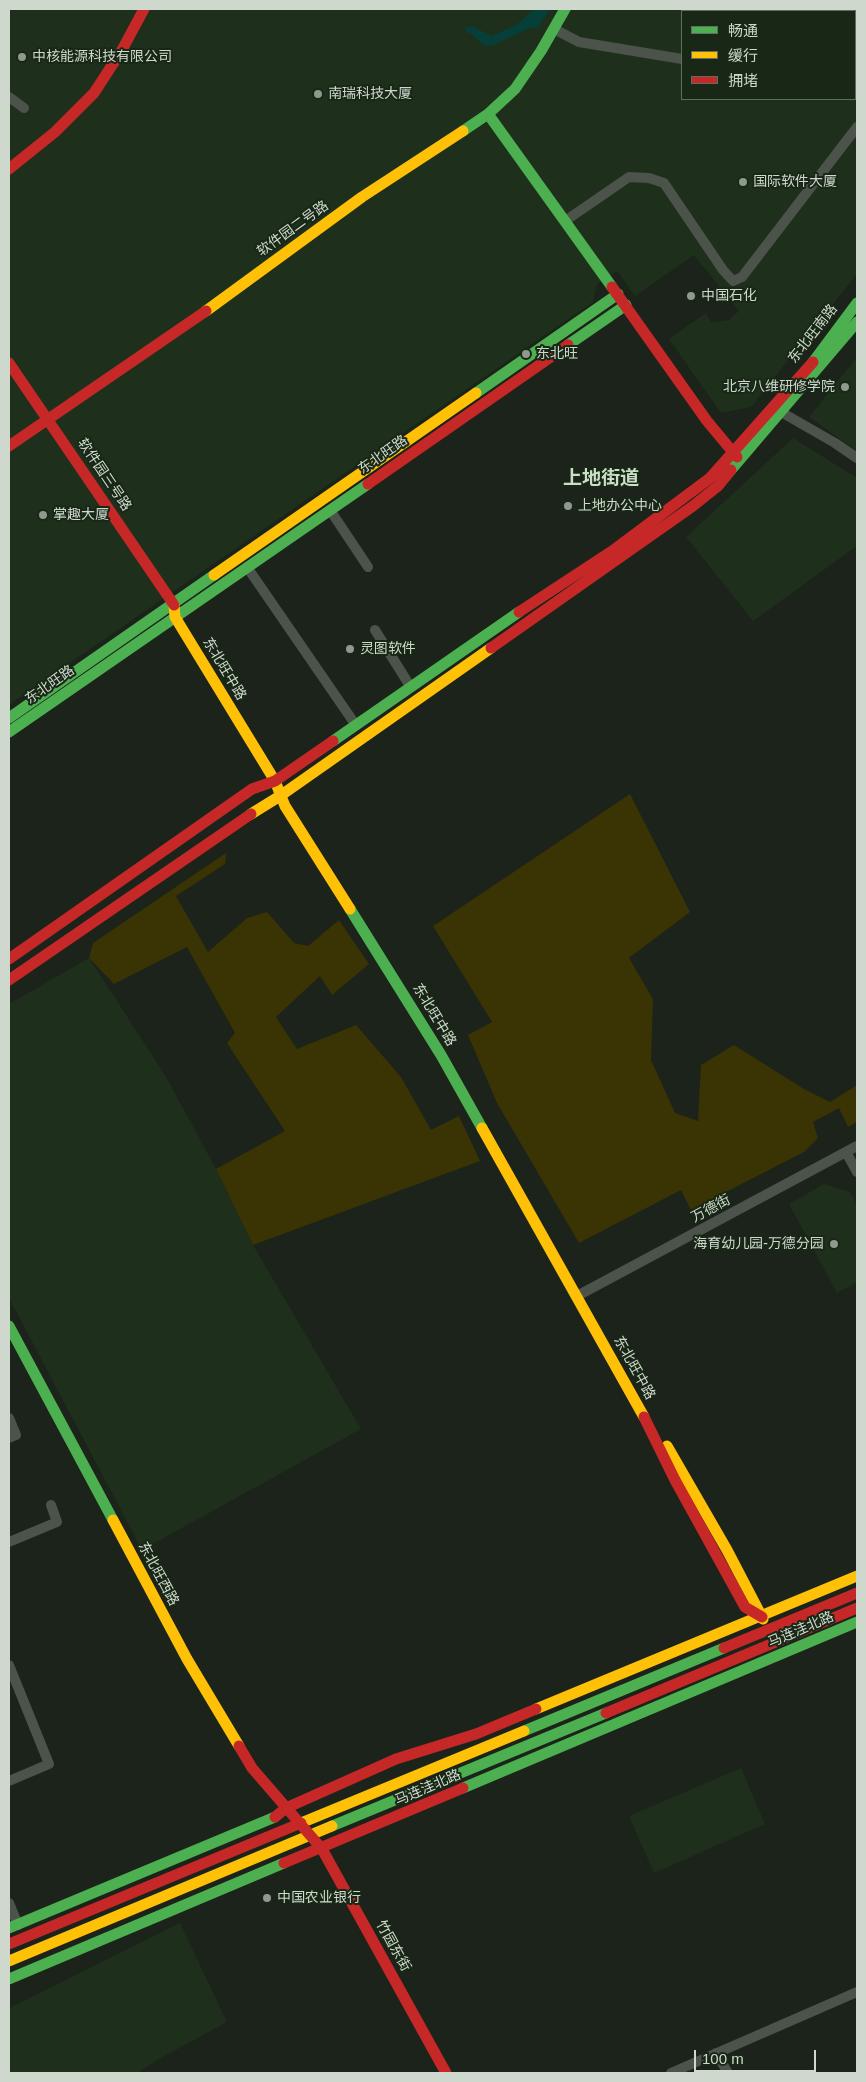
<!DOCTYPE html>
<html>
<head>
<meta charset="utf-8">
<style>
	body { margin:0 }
	#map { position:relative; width:866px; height:2082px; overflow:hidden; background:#1b231a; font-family:Helvetica,"Noto Sans SC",sans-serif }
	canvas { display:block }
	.frame { position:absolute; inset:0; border:10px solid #ced8cd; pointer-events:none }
	.legend { position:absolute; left:681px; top:10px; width:175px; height:90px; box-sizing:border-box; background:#182716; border:1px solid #616e5f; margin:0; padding:6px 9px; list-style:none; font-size:15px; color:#ced8cd }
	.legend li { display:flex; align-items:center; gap:10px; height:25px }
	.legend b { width:25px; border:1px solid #616e5f }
	.scale { position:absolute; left:694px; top:2050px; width:122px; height:22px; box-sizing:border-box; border:2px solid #ced8cd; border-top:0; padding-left:6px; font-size:15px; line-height:18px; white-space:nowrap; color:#ced8cd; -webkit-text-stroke:4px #182716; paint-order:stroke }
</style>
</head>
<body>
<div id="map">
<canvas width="866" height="2082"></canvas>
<div class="frame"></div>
<ul class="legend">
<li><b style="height:6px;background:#4caf50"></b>畅通</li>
<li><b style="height:6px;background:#ffc107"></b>缓行</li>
<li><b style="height:6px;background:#c62828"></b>拥堵</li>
</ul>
<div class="scale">100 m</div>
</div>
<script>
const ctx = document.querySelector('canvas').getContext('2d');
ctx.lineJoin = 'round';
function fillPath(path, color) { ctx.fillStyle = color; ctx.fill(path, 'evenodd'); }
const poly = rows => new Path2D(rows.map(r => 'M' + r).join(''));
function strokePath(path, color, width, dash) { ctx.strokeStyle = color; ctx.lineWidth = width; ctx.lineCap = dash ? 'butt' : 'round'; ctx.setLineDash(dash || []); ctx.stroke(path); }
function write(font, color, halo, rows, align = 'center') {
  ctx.font = font + ' Helvetica,"Noto Sans SC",sans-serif'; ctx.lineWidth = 4; ctx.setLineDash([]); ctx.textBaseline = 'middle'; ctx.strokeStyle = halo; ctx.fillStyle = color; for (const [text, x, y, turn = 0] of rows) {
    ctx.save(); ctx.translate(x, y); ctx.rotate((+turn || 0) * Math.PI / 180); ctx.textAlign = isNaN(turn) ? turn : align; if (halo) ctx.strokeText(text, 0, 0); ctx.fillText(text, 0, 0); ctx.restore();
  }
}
fillPath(poly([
	[9,9,857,9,857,274,751,407,721,413,669,339,706,313,711,322,729,320,739,311,694,255,635,296,617,271,597,284,593,302,9,705],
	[682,11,855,11,855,99,682,99],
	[857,357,857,451,809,417],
	[793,438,857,478,857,546,753,621,686,537],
	[89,958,165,1075,216,1169,253,1245,361,1429,142,1550,9,1298,9,1004],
	[824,1184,850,1192,857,1205,857,1282,837,1293,789,1204],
	[741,1768,765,1824,654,1873,629,1816],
	[180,1923,227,2022,157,2060,140,2071,141,2073,9,2073,9,2008]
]), '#1e301b');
fillPath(poly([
	[630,794,690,912,629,958,653,999,651,1060,675,1113,698,1121,701,1065,734,1045,804,1089,830,1102,857,1085,857,1122,848,1127,839,1108,813,1122,818,1138,804,1152,691,1210,681,1190,579,1243,497,1103,468,1035,492,1022,433,926],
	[226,853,225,864,176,896,208,952,247,918,267,912,294,943,308,946,339,920,369,964,332,995,320,976,276,1017,297,1049,356,1025,401,1077,431,1130,459,1116,480,1161,253,1245,216,1169,285,1131,227,1043,235,1033,187,947,114,984,89,958,93,943]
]), '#3a3304');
fillPath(poly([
	[535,9,550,9,538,27,527,29,492,46,483,45,472,34,466,32,466,27,474,27,492,36,516,25]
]), '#063e39');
strokePath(poly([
	[761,9,764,11],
	[807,11,810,9],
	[554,29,579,42,682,59],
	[855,86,857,88],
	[9,97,24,108],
	[565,221,629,177,649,178,664,183,723,270,733,281,742,277,857,127],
	[781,412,835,443,857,458],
	[330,510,368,567],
	[247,567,355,724],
	[375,630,410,686],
	[846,1152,857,1172],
	[577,1296,857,1146],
	[9,1418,16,1435,9,1438],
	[9,1542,57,1522,51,1505],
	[9,1665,49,1764,9,1781],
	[9,1903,18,1925],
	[716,2053,728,2073],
	[671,2073,857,1992]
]), '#4c534b', 10);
strokePath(poly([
	[488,114,612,287],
	[463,131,488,114,515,89,541,51,565,9],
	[568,345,626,305],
	[813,362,857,303],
	[476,393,618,294],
	[731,470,857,322],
	[9,718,214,575],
	[9,732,368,484],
	[333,741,519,612],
	[350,909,441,1055,482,1128],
	[9,1326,113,1520],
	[524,1731,724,1648],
	[463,1788,857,1622],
	[332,1826,606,1713],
	[9,1928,275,1817],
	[9,1979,284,1863]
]), '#4caf50', 11);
strokePath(poly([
	[206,311,362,197,463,131],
	[214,575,476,393],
	[174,605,175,617,275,781,285,806,350,909],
	[251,814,280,796,491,648],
	[482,1128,644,1417],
	[667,1446,727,1550,763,1619],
	[113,1520,187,1659,239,1746],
	[536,1709,857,1576],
	[301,1823,524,1731],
	[9,1961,332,1826]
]), '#ffc107', 11);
strokePath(poly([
	[9,169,55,132,94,93,122,50,144,9],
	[612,287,707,421,737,457],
	[9,363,174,605],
	[9,446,206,311],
	[368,484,568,345],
	[519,612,615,549,710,478,813,362],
	[491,648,693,506,718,486,731,470],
	[9,959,252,789,275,781,333,741],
	[9,980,251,814],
	[644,1417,675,1480,745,1607,762,1617],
	[724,1648,857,1593],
	[606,1713,857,1608],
	[239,1746,252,1768,322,1849,446,2073],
	[275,1817,286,1808,396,1759,476,1734,536,1709],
	[284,1863,463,1788],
	[9,1944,301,1823]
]), '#c62828', 11);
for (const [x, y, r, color] of [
	[22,57,5,"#8f998e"],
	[318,94,5,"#8f998e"],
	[743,182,5,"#8f998e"],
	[691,296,5,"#8f998e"],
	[526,354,5,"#8f998e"],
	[845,387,5,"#8f998e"],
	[568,506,5,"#8f998e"],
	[43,515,5,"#8f998e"],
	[350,649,5,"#8f998e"],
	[834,1244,5,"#8f998e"],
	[267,1898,5,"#8f998e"]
]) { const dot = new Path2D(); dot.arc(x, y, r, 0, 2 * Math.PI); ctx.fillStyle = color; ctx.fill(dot); strokePath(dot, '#182716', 2); }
write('14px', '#ced8cd', '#182716', [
	["中核能源科技有限公司",32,57],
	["南瑞科技大厦",328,94],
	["国际软件大厦",753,182],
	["中国石化",701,296],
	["东北旺",536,354],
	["北京八维研修学院",835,387,"right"],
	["上地办公中心",578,506],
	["掌趣大厦",53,515],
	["灵图软件",360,649],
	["海育幼儿园-万德分园",824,1244,"right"],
	["中国农业银行",277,1898]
], 'left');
write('14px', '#ced8cd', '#182716', [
	["软件园二号路",293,229,-36],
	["东北旺南路",813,334,-52],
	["东北旺路",383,455,-35],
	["软件园三号路",104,475,56],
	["东北旺中路",224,669,59],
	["东北旺路",50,685,-35],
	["东北旺中路",434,1015,59],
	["万德街",711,1209,-28],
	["东北旺中路",634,1368,61],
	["东北旺西路",158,1574,62],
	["马连洼北路",801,1630,-23],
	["马连洼北路",428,1788,-23],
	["竹园东街",393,1946,61]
]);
write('bold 19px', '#cbdfc7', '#182716', [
	["上地街道",601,479]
]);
</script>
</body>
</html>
